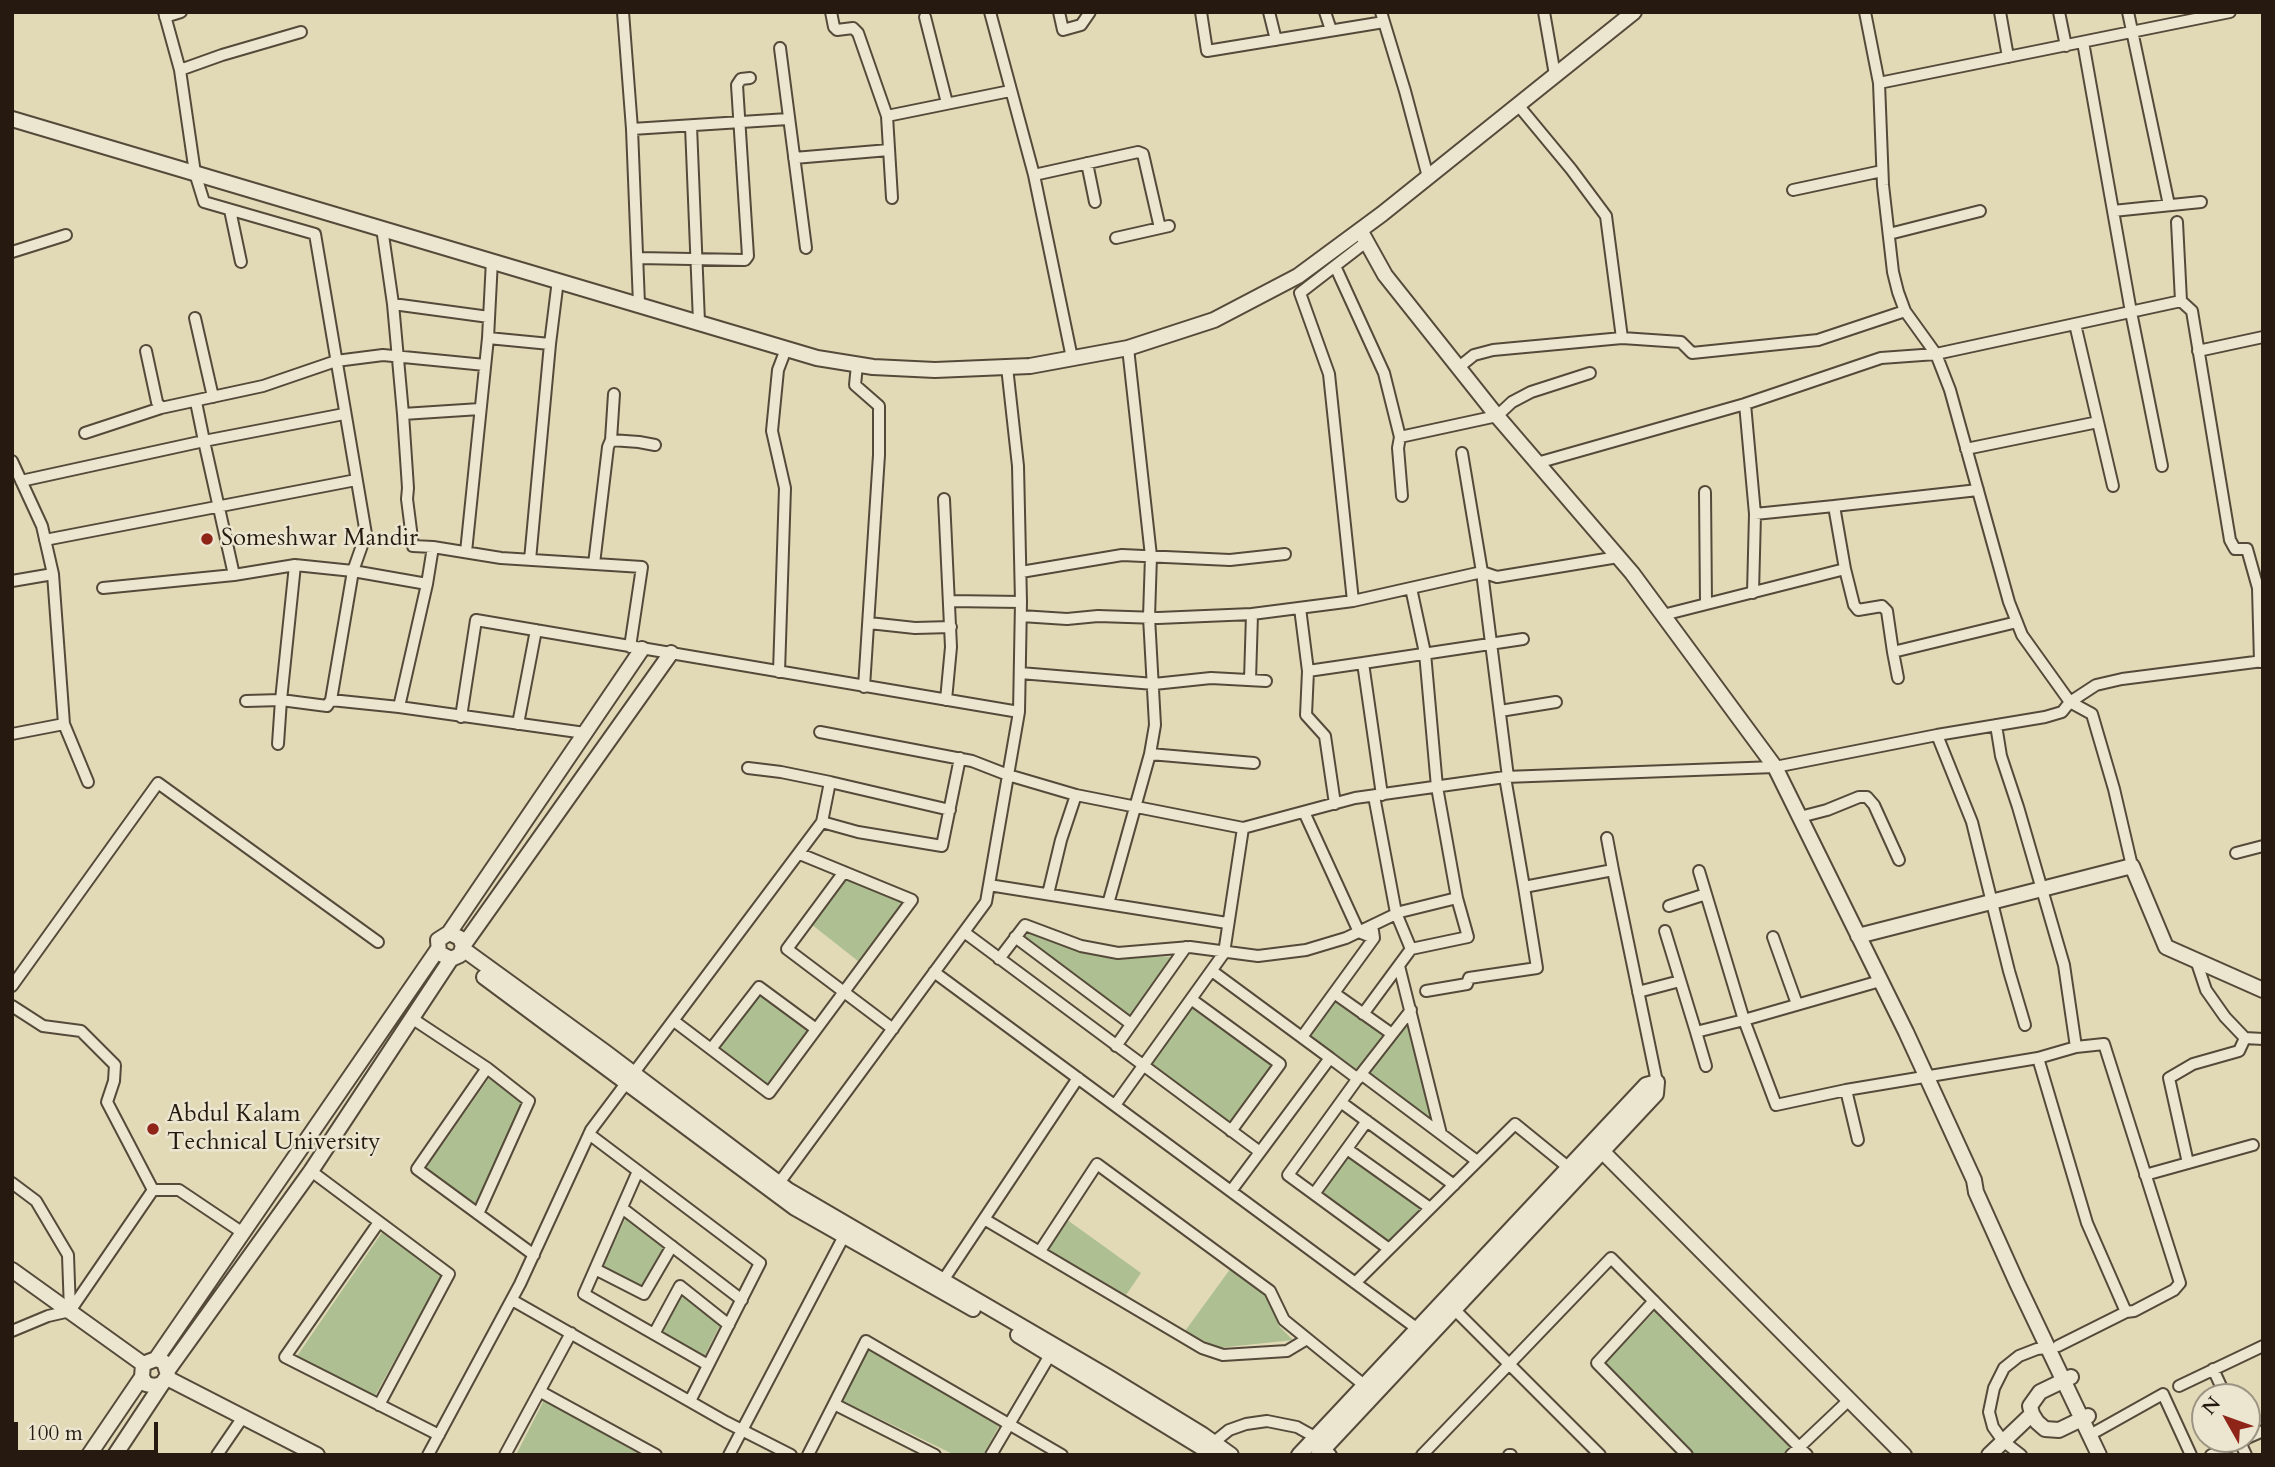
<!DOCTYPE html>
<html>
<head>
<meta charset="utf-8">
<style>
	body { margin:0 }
	#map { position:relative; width:2275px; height:1467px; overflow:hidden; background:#e2d9b7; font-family:Cardo,serif }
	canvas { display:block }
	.frame { position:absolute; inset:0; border:14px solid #261a10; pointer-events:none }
	.north { position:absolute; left:2191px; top:1383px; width:70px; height:70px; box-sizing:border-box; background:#ece6d0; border:2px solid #9d9483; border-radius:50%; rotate:310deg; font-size:19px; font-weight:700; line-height:28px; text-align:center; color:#261a10 }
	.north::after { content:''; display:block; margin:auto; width:24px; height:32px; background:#8f2418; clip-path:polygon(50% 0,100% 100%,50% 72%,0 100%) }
	.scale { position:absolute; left:14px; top:1422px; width:144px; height:32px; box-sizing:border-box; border:4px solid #261a10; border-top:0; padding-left:9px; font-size:21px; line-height:24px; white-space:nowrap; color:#261a10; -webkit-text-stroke:5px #ece6d0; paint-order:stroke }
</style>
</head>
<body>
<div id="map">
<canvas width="2275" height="1467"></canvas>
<div class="frame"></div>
<div class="north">N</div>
<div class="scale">100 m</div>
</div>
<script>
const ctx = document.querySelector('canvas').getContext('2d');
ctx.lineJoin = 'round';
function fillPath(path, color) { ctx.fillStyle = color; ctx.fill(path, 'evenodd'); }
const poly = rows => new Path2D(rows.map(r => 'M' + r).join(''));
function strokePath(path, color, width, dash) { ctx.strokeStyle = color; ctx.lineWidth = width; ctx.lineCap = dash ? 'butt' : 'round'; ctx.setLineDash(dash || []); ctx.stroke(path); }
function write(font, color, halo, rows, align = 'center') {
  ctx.font = font + ' Cardo,serif'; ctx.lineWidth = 5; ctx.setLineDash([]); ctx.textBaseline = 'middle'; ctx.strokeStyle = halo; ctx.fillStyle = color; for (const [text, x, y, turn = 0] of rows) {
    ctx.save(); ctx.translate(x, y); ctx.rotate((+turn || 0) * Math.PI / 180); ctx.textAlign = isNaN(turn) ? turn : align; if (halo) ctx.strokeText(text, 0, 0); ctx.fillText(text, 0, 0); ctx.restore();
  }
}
fillPath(poly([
	[846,879,902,903,858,961,811,924],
	[1030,931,1094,955,1175,957,1130,1016,1024,938],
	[758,994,808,1031,767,1086,717,1049],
	[1336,998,1385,1035,1356,1074,1307,1037],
	[1193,1006,1273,1065,1231,1124,1150,1065],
	[1407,1021,1434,1123,1368,1074],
	[489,1078,521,1103,477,1205,426,1168],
	[1348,1154,1421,1208,1389,1241,1321,1191],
	[626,1217,666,1247,643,1288,603,1267],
	[1066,1219,1141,1273,1126,1295,1047,1249],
	[383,1231,442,1274,375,1396,297,1356],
	[1231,1268,1268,1295,1279,1326,1293,1340,1218,1348,1185,1331],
	[681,1292,721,1323,704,1357,660,1332],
	[1655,1311,1792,1447,1784,1455,1695,1455,1604,1364],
	[869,1349,999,1426,983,1455,955,1455,843,1401],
	[544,1400,641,1455,516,1455]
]), '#aec092');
const minor = poly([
	[164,12,180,70,195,173,204,202,315,234,366,534,353,571,331,700,327,706,281,700,295,565],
	[623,12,632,129,639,304],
	[831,12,834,27,837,30,853,28,858,33,887,116,892,198],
	[990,12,1034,175,1072,358],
	[1059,12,1063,30,1081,25,1090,12],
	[1201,12,1207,51,1384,22],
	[1269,12,1276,40],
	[1325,12,1331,30],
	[1381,12,1405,91,1428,177],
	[1544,12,1555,75],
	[2000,12,2008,57],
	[2059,12,2066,46],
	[2128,12,2169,205],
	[165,17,181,12],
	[925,17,947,103],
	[2083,42,2131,312,2162,466],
	[780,48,806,248],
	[180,70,222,55,301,32],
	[1879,83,2230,12],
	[1518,105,1571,169,1606,216,1622,338,1681,342,1692,353,1818,340,1905,311],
	[887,116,1010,91],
	[691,126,699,322],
	[632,129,788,119],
	[794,158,889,150],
	[1087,163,1095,202],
	[1034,175,1138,152,1143,154,1160,228],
	[1793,190,1882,171],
	[230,210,241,262],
	[2113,211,2201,202],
	[2177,222,2181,301],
	[382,228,393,304,403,414,408,488,407,499,413,546,433,547,501,558,642,567,630,647],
	[1889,234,1980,211],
	[1116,238,1169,226],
	[12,252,66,235],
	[638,258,745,260,748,256,737,85,741,79,750,78],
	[1335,266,1384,373,1400,437,1497,416,1512,402,1531,392,1590,373],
	[393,304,489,317],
	[195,318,213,397],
	[2075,324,2113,486],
	[488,338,492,260],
	[550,344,558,280],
	[146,351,157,402,161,408],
	[2198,351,2263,337],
	[857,365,855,385,879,406,879,455,864,687],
	[1007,367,1018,466,1021,602,1019,712],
	[1459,367,1474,355,1493,350,1622,338],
	[403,414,480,409],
	[85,433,161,408,263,386,336,361,383,355,485,365],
	[1400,437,1398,448,1402,496],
	[611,440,639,442,655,445],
	[1966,449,2098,422],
	[1462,453,1482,572,1497,577,1618,557],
	[12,461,42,526,53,574,64,724,12,734],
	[1537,463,1745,404],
	[21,481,204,441,196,402],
	[1705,492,1706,604],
	[944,499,951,647,946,700],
	[1755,514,1745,404,1881,358,1936,354,2181,301,2192,311,2230,540,2235,549,2247,549,2258,588,2260,662],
	[45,540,356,480],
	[466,552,488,338,550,344,530,560],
	[594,564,608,447,611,440,614,394],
	[1845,569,1854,605,1858,610,1882,606,1887,611,1893,652,2017,622],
	[1021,572,1122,555,1230,560,1285,554],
	[234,575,204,441,344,414],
	[12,581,53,574],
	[103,588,234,575,295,565,353,571,427,584,433,547],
	[1753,593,1755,514,1834,506],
	[950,601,1021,602],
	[1353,601,1329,374,1300,293,1366,242],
	[1300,608,1308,671,1306,715,1325,736,1335,804],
	[1663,615,1845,569,1834,506,1978,490],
	[1021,616,1067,619,1098,616,1158,618,1252,614],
	[869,623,915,628,951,627],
	[1893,652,1898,678],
	[1308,671,1363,663],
	[779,672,785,488,772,431,778,370,786,349],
	[1020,673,1154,684,1211,678,1266,681],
	[1250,680,1252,614,1353,601,1482,572,1508,777],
	[331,700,399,707,585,733],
	[246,701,281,700,278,744],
	[399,707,427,584],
	[1500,711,1556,702],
	[461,717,476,620,1019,712,986,902,776,1187],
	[64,724,88,782],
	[518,724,536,630],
	[1996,725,2001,756,2018,807,2064,965,2076,1047],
	[820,732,972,761,1008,775,1076,795,1243,828],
	[1937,735,1972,822,2009,971,2025,1025],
	[1150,754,1254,763],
	[748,768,781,772,830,782,822,822],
	[1505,777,1775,767,1937,735,2045,717,2062,712,2070,702,2022,635,2009,602,1950,390,1936,354,1905,311,1898,292,1893,272,1883,185,1879,83,1865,12],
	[830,782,950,810],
	[1382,795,1363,663,1523,639],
	[1374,796,1396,913,1411,949],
	[1304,812,1359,932,1374,938],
	[1800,817,1827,810,1859,797,1867,797,1874,805,1899,860],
	[1607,838,1613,870],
	[2236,853,2263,846],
	[2132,866,2114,789,2092,714,2070,702,2096,685,2122,679,2263,661],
	[1699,871,1744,1020,1880,981],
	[844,872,787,949,893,1029],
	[989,885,1227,923],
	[1048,894,1061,840,1076,795],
	[1108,904,1150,754,1155,725,1149,617,1151,556,1128,348],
	[1669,906,1706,894],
	[1665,931,1696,1032,1744,1020,1776,1105,1846,1090,1858,1140],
	[964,932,1260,1152],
	[1015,937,1131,1024],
	[1773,937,1797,1004],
	[999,959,1025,925,1081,946,1118,953,1190,947,1258,956,1306,950,1346,938,1400,912,1457,898,1437,787,1425,653,1411,588],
	[2196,960,2206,990,2225,1017,2245,1038,2263,1039],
	[1399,966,1441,1134],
	[1212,971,1330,1058,1231,1191],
	[934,972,1423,1333],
	[12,986,158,783,378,942],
	[1426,991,1467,984,1469,978,1537,968,1524,887],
	[1638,992,1680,981],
	[1334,993,1392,1034],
	[1191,999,1280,1064,1231,1131],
	[12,1006,43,1026,81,1031,115,1065,114,1081,107,1102,153,1190,179,1190,243,1233],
	[1411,1010,1361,1074,1477,1161],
	[1363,1014,1411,949,1468,937,1457,898],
	[413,1019,487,1068,529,1101,478,1214],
	[674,1021,769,1093,912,900,800,854],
	[1696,1032,1706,1066],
	[1302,1037,1374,938,1373,931],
	[1116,1046,1186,947],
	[711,1049,759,987,816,1029],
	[1330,1058,1358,1079],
	[487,1068,417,1169,534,1255],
	[1361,1074,1288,1175,1389,1249],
	[1846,1090,2038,1058,2076,1047,2104,1044,2180,1283,2174,1290,2134,1311,2126,1312,2087,1223,2038,1058],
	[1342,1103,1454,1185],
	[1115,1105,1224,953,1243,828,1355,798,1505,777,1524,887,1613,870,1657,1082],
	[589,1134,760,1263,690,1401],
	[1347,1149,1430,1208],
	[2188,1163,2169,1078,2193,1064,2239,1051,2245,1038],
	[311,1171,449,1274,379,1405],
	[638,1171,584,1294,708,1365],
	[2145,1175,2253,1145],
	[12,1183,36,1201,68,1255,70,1311],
	[1314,1194,1367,1121],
	[622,1208,742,1300],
	[984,1219,1202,1348,1223,1355,1287,1351,1307,1339],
	[379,1222,285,1357,439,1435],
	[1040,1251,1097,1164,1270,1291,1284,1320,1364,1385],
	[595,1269,644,1294,672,1246],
	[1355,1283,1515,1124,1574,1172],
	[940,1285,1078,1078],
	[512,1300,726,1422,791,1455],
	[1654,1301,1597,1363,1687,1455],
	[1454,1309,1600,1455],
	[12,1331,48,1316,70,1311,153,1190],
	[654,1334,680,1286,729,1325],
	[2058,1346,2126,1312],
	[2213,1369,2226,1397],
	[2179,1386,2263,1346],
	[541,1392,656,1455],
	[834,1404,935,1455],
	[2097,1431,2163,1394,2191,1455],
	[2247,1438,2263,1431],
	[2240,1442,2246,1455],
	[1208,1447,1229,1430,1246,1424,1267,1421,1297,1427,1315,1437,1331,1455],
	[217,1455,243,1417],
	[428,1455,520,1284,591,1130,822,822,858,832,942,846,960,758],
	[505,1455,571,1333],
	[729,1455,844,1236],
	[808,1455,866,1341,1062,1455],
	[991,1455,1050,1355],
	[1422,1455,1611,1258,1807,1455],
	[1509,1455,1511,1455],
	[1791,1455,1849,1400],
	[2021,1455,2003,1441,1993,1427,1989,1412,1994,1388,2004,1368,2019,1356,2037,1349,2049,1348],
	[2211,1455,2246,1439]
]);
const tertiary = poly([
	[12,119,817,358,873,367,935,370,1030,366,1128,348,1214,320,1298,276,1382,214,1634,12],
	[1360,230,1385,275,1497,416,1632,573,1775,767,1906,1032,1974,1180,1976,1192,2017,1283,2099,1455],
	[449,933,460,938,463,946,460,955,451,959,439,953,438,940,449,933,642,649],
	[1858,936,2132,866,2166,947,2263,990],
	[463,946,671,653],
	[463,949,605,1052,788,1190,1110,1378,1203,1435,1231,1455],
	[484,977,795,1208,973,1309],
	[1596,1145,1904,1455],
	[12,1270,143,1364],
	[1018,1335,1214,1455],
	[156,1359,164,1362,168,1375,162,1384,154,1386,146,1384,142,1377,143,1364,156,1359,438,949],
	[168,1370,311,1171,451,959],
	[2071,1377,2040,1392,2030,1406,2032,1414,2037,1422,2045,1429,2059,1430,2088,1416],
	[167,1378,317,1455],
	[89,1455,142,1377],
	[115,1455,162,1384],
	[1299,1455,1646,1085,1657,1082,1656,1094,1318,1455],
	[1989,1455,2032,1414]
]);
strokePath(minor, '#554a3a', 14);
strokePath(tertiary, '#554a3a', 18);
strokePath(minor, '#ece6d0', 10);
strokePath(tertiary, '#ece6d0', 14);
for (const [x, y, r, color] of [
	[207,539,7,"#8f2418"],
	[153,1129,7,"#8f2418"]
]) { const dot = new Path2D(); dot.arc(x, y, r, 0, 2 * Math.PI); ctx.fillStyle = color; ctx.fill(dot); strokePath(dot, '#ece6d0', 2.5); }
write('24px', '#261a10', '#ece6d0', [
	["Someshwar Mandir",221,539],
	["Abdul Kalam",167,1115],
	["Technical University",167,1143]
], 'left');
</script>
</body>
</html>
